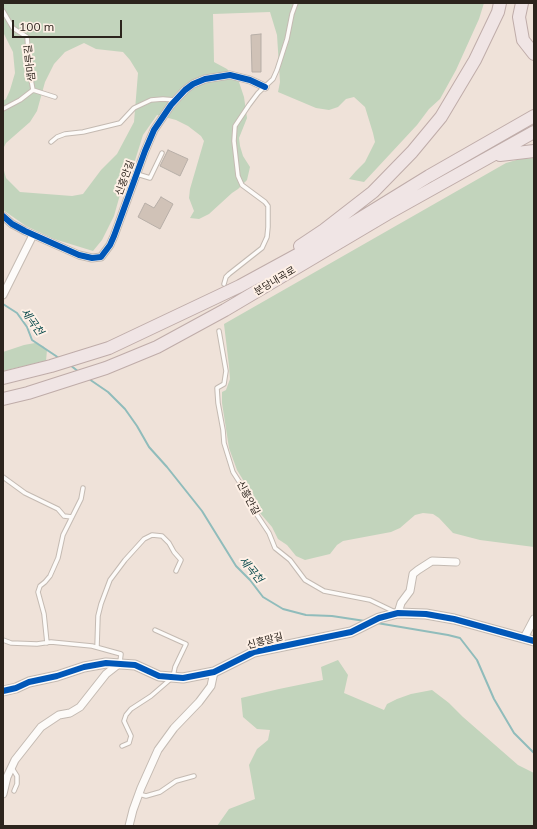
<!DOCTYPE html>
<html>
<head>
<meta charset="utf-8">
<style>
	body { margin:0 }
	#map { position:relative; width:537px; height:829px; overflow:hidden; background:#efe2d9; font-family:Mulish,sans-serif }
	canvas { display:block }
	.frame { position:absolute; inset:0; border:4px solid #2c241d; pointer-events:none }
	.scale { position:absolute; left:12px; top:20px; width:110px; height:18px; box-sizing:border-box; border:2px solid #2c241d; border-top:0; padding-left:5px; font-size:12px; line-height:14px; white-space:nowrap; color:#2c241d; -webkit-text-stroke:3px #fef0e6; paint-order:stroke }
</style>
</head>
<body>
<div id="map">
<canvas width="537" height="829"></canvas>
<div class="frame"></div>
<div class="scale">100 m</div>
</div>
<script>
const ctx = document.querySelector('canvas').getContext('2d');
ctx.lineJoin = 'round';
function fillPath(path, color) { ctx.fillStyle = color; ctx.fill(path, 'evenodd'); }
const poly = rows => new Path2D(rows.map(r => 'M' + r).join(''));
function strokePath(path, color, width, dash) { ctx.strokeStyle = color; ctx.lineWidth = width; ctx.lineCap = dash ? 'butt' : 'round'; ctx.setLineDash(dash || []); ctx.stroke(path); }
function write(font, color, halo, rows, align = 'center') {
  ctx.font = font + ' Mulish,"Noto Sans KR",sans-serif'; ctx.lineWidth = 4; ctx.setLineDash([]); ctx.textBaseline = 'middle'; ctx.strokeStyle = halo; ctx.fillStyle = color; for (const [text, x, y, turn = 0] of rows) {
    ctx.save(); ctx.translate(x, y); ctx.rotate((+turn || 0) * Math.PI / 180); ctx.textAlign = isNaN(turn) ? turn : align; if (halo) ctx.strokeText(text, 0, 0); ctx.fillText(text, 0, 0); ctx.restore();
  }
}
fillPath(poly([
	[3,3,484,3,479,19,456,70,440,99,429,109,417,125,364,182,349,179,356,171,365,162,375,142,373,133,365,107,354,97,346,99,338,107,329,110,316,108,278,92,280,82,277,35,270,12,213,14,214,62,227,69,239,82,244,97,247,118,239,138,240,146,243,156,250,167,247,180,238,189,232,193,209,214,199,219,190,218,194,211,189,198,190,189,204,141,201,136,188,126,176,120,157,115,143,135,132,170,123,184,114,216,102,240,93,251,54,239,26,226,3,210,3,167,6,178,20,192,72,196,83,194,101,170,117,154,134,122,138,73,130,60,123,52,96,49,84,43,65,52,54,64,45,82,37,111,30,122,6,143,3,149,3,101,6,99,10,90,15,73,13,52,3,32],
	[534,158,534,547,480,540,453,533,439,518,433,514,423,513,415,515,400,528,391,532,343,541,337,545,330,554,305,560,296,556,287,545,278,539,272,527,260,513,259,506,237,470,229,448,222,403,222,392,226,390,230,379,229,366,224,324,506,163,520,159],
	[35,343,43,346,47,350,46,361,3,371,3,352,24,345],
	[338,660,348,675,344,693,384,710,387,704,397,699,411,694,432,690,449,703,463,717,518,765,534,773,534,826,217,826,229,809,255,799,249,765,257,749,268,740,270,730,257,729,243,717,241,698,279,689,323,680,321,667]
]), '#c2d4bc');
strokePath(poly([
	[3,304,17,313,27,327,32,340,59,358],
	[70,365,79,372],
	[89,379,108,392,125,409,137,426,149,447,167,467,202,511,236,566,250,580,263,597,283,609,306,615,332,616,365,621],
	[377,623,448,635,460,638,477,660,494,699,514,733,534,753]
]), '#90bcbb', 2);
const building = poly([
	[261,34,261,72,252,72,251,35,261,34],
	[168,150,188,159,180,176,160,166,168,150],
	[161,197,173,204,160,229,138,217,145,203,154,208,161,197]
]);
fillPath(building, '#d0c2b7');
strokePath(building, '#b7aea7', 1);
const service = poly([
	[3,11,13,28,27,37,30,74,33,90,20,100,3,109],
	[33,90,55,97],
	[51,142,57,137,65,134,83,132,120,123,134,108,151,100,163,99,175,100],
	[137,174,150,178,162,153],
	[224,284,226,277,229,274,262,248,267,237,268,227,268,206,265,202,242,185,238,176,234,141,235,126,249,105,258,93,273,79,277,70,287,39,292,14,296,3],
	[219,331,226,371,224,384,217,388,218,403,223,430,224,443,233,472,249,497,255,512,269,533,275,548,290,560,305,580,324,591,370,600,395,612],
	[3,477,25,493,58,509,64,516,72,517],
	[3,640,11,643,37,644,51,642,92,646,121,654,120,662],
	[47,643,44,614,38,592,40,586,45,582,50,576,58,558,63,535,81,499,83,488],
	[97,647,98,616,101,604,110,580,125,560,144,539,152,535,162,536,169,543,174,552,181,560,176,571],
	[122,746,129,743,131,736,124,721,126,715,131,709,151,696,173,677,175,667,186,644,155,630],
	[12,768,17,776,17,784,14,791],
	[139,794,146,796,160,792,176,781,194,776]
]);
const minor = poly([
	[3,216,12,224,25,231,79,255,92,258,101,257,110,245,114,236,145,151,154,130,171,105,185,90,193,84,205,79,230,75,250,80,265,87],
	[3,295,33,235],
	[398,613,401,603,410,591,413,574,418,570,432,561,456,562],
	[524,638,534,619],
	[3,794,7,777,15,760,41,727,59,715,70,713,80,707,106,674,120,663],
	[129,826,133,810,141,788,158,750,174,728,199,702,211,686,214,672]
]);
const tertiary = poly([
	[3,691,16,688,29,682,57,676,84,667,106,663,135,665,159,676,183,678,214,672,254,652,351,632,379,618,398,613,426,614,454,619,534,641]
]);
const trunk = poly([
	[522,3,519,17,523,40,534,54],
	[500,155,534,151],
	[300,246,324,230,373,192,412,152,441,117,475,60,498,12,500,3],
	[3,378,51,366,109,348,240,286,330,237,429,176,534,116],
	[3,399,28,393,106,368,157,347,225,310,387,214,534,132]
]);
strokePath(service, '#c4bab2', 5.5);
strokePath(minor, '#c4bab2', 9);
strokePath(tertiary, '#c4bab2', 11);
strokePath(trunk, '#bfaca9', 14);
strokePath(service, '#fdfbf9', 3.5);
strokePath(minor, '#fdfbf9', 7);
strokePath(tertiary, '#fdfbf9', 9);
strokePath(trunk, '#f0e5e5', 12);
strokePath(poly([
	[3,216,12,224,25,231,79,255,92,258,101,257,110,245,114,236,145,151,154,130,171,105,185,90,193,84,205,79,230,75,250,80,265,87],
	[3,691,16,688,29,682,57,676,84,667,106,663,135,665,159,676,183,678,214,672,254,652,351,632,379,618,398,613,426,614,454,619,534,641]
]), '#0057b8', 6);
write('10px', '#2c241d', '#fef0e6', [
	["샘마루길",30,63,-96],
	["신흥안길",125,178,-70],
	["분당내곡로",275,281,-31],
	["신흥안길",248,498,62],
	["신흥말길",265,641,-15]
]);
write('italic 11px', '#07494b', '#fef0e6', [
	["세곡천",32,322,54],
	["세곡천",251,570,50]
]);
</script>
</body>
</html>
